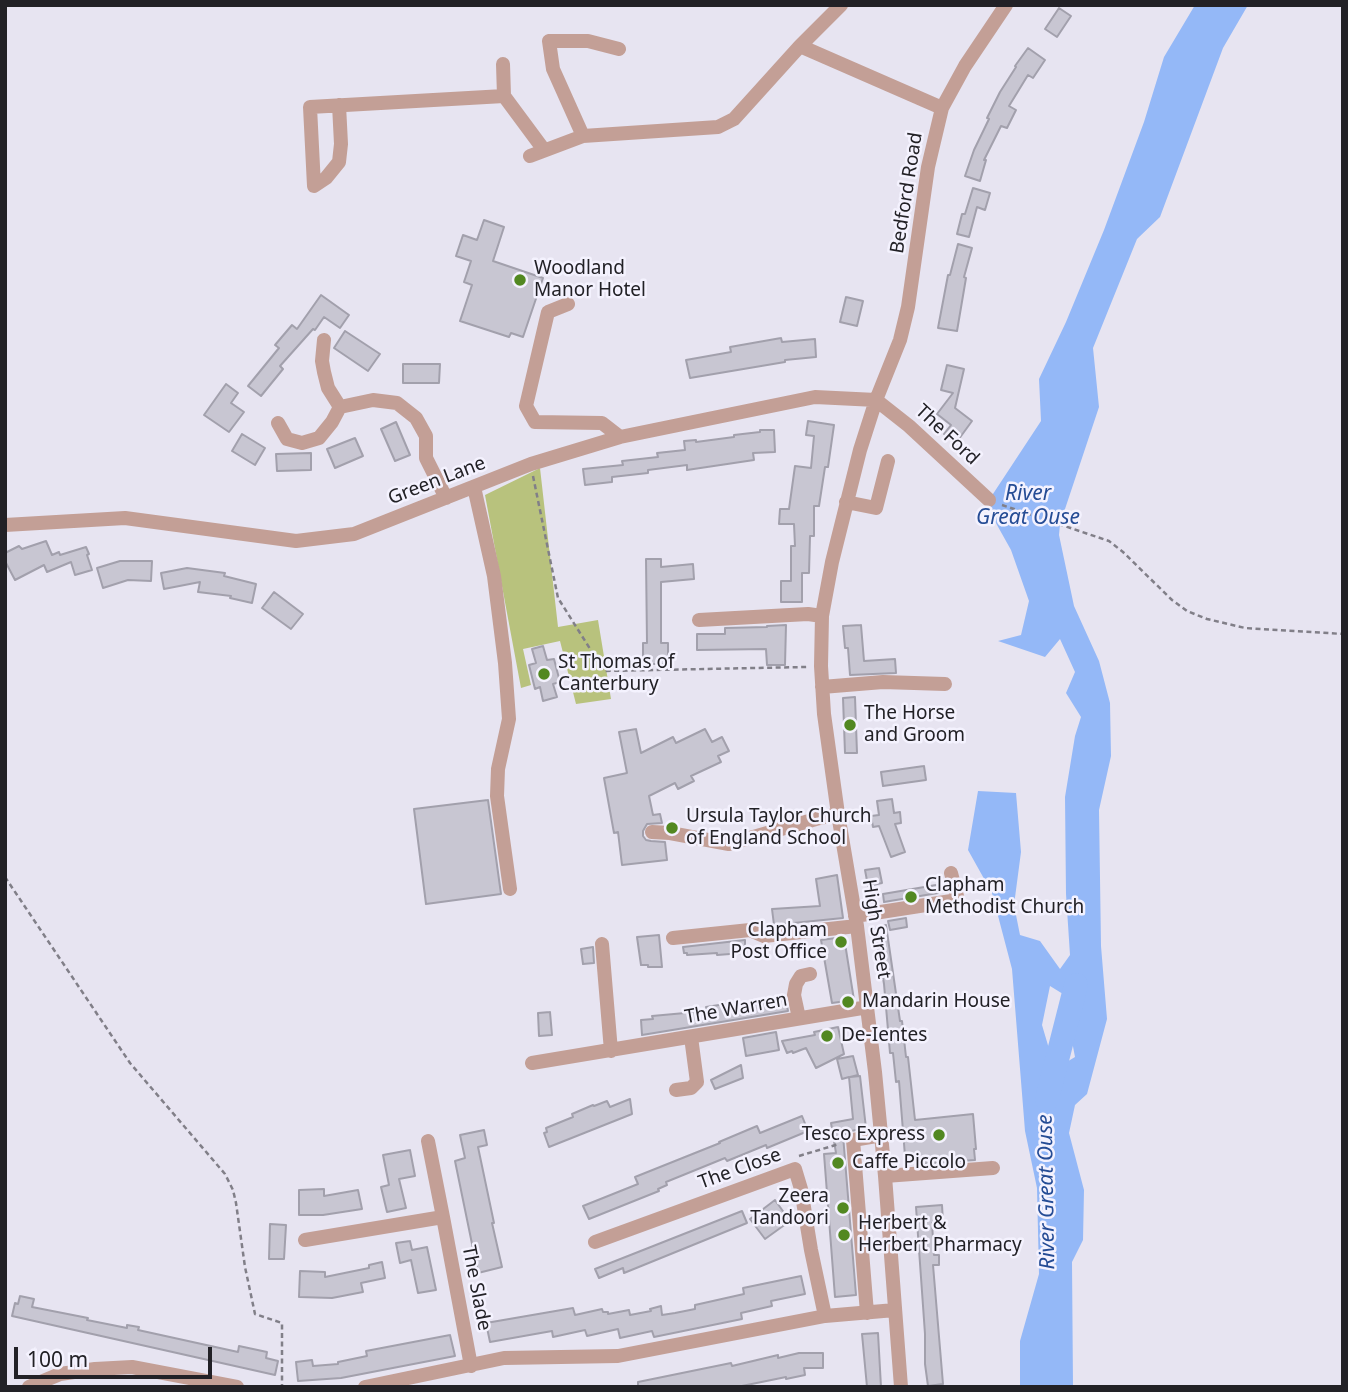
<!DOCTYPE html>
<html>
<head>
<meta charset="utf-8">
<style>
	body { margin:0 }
	#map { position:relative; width:1348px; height:1392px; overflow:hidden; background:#e7e4f1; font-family:"Noto Sans",sans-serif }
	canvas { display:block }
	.frame { position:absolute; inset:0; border:7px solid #222126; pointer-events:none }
	.scale { position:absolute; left:14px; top:1347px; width:198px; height:32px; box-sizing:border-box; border:4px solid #222126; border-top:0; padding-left:9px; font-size:21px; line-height:24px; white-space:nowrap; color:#222126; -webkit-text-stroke:5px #f4f2fe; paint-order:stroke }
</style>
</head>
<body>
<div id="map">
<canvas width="1348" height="1392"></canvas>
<div class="frame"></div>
<div class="scale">100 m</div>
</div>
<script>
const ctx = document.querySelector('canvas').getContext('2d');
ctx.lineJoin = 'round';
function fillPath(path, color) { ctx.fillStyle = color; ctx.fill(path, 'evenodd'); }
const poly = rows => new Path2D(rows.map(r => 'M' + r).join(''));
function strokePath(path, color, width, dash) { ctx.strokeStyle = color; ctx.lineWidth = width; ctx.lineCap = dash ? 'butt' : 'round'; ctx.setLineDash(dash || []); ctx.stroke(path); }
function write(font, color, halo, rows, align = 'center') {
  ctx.font = font + ' "Noto Sans",sans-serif'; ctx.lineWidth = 5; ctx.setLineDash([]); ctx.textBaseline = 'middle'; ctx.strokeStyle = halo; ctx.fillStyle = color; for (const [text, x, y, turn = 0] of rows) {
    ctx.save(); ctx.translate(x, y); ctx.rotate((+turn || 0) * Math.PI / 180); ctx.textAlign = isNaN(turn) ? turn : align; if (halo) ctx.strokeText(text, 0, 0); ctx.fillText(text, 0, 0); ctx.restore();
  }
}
fillPath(poly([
	[540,468,558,627,598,620,611,699,576,704,560,641,523,649,531,685,521,688,485,495]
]), '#b8c27d');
fillPath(poly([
	[1195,5,1248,5,1223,48,1160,217,1137,239,1093,348,1099,407,1060,524,1059,535,1074,606,1099,661,1110,703,1111,756,1099,810,1101,946,1107,1019,1087,1094,1075,1105,1069,1133,1084,1190,1083,1240,1072,1262,1073,1387,1020,1387,1020,1341,1039,1274,1037,1188,1025,1131,1012,969,992,893,968,850,978,791,1016,793,1021,852,1014,905,1020,935,1040,941,1060,969,1070,955,1066,894,1065,797,1075,736,1081,717,1066,693,1075,672,1060,639,1045,657,998,641,1021,635,1029,601,1011,550,992,516,989,500,1041,421,1039,379,1066,322,1104,230,1144,122,1164,57],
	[1050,986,1063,994,1075,1057,1055,1069,1042,1025]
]), '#94b8f7');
strokePath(poly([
	[1047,1099,1076,985]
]), '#94b8f7', 24);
const building = poly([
	[1059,8,1071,16,1057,37,1045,29,1059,8],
	[1028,48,1045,60,1033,78,1028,75,1009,106,1016,110,1007,128,1001,126,984,160,986,160,980,181,965,176,974,150,989,119,987,118,1000,92,1016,67,1015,66,1028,48],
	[973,188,990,193,985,210,977,207,969,237,957,234,962,214,965,214,973,188],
	[484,220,504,227,493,261,543,278,523,337,511,333,509,337,460,321,472,285,464,282,471,261,456,256,463,235,477,240,484,220],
	[958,244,972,248,964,277,966,278,957,331,938,328,948,275,950,275,958,244],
	[321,295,349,315,340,328,324,317,315,330,313,329,280,366,283,369,261,396,248,386,279,348,275,345,292,325,297,329,321,295],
	[846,297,863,301,857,326,840,322,846,297],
	[345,331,380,354,368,371,334,348,345,331],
	[781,338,782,342,815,339,816,357,785,360,785,362,690,378,686,360,731,352,730,347,781,338],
	[403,364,440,364,439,383,403,383,403,364],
	[947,365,964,369,955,408,972,421,956,443,944,434,951,425,937,414,953,393,941,390,947,365],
	[226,384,238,393,231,403,244,412,229,432,204,415,226,384],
	[808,421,834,425,828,467,825,467,819,506,814,506,814,536,810,536,809,573,802,573,802,602,781,602,781,581,791,581,791,546,795,546,794,524,779,524,780,509,789,509,795,466,811,468,814,436,806,435,808,421],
	[396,422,410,455,395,461,381,429,396,422],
	[760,430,774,430,775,452,753,453,754,460,687,470,687,465,648,470,648,473,612,477,612,482,585,485,583,469,623,465,622,461,658,457,657,453,685,450,684,441,696,440,696,442,734,437,734,435,760,432,760,430],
	[242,434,265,448,255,465,232,451,242,434],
	[355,438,363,456,335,468,327,449,355,438],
	[311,453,311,470,277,471,276,454,311,453],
	[46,541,52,555,59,552,60,555,86,547,89,554,87,555,92,570,75,575,71,562,47,572,44,565,15,580,5,561,5,553,19,546,22,549,46,541],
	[646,559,661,559,661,567,693,564,694,579,661,582,661,643,668,643,668,664,643,664,643,643,647,643,646,559],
	[120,561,152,561,151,581,128,580,103,588,97,568,120,561],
	[187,568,225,573,224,576,256,584,252,603,230,598,231,596,198,592,200,582,164,589,161,573,187,568],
	[274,592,303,614,291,629,262,608,274,592],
	[786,625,785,665,767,665,766,649,697,650,697,634,725,634,725,628,767,627,767,626,786,625],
	[861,625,864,661,895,659,896,673,850,675,848,648,845,648,843,626,861,625],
	[543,646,547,660,554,659,560,682,553,684,557,697,543,701,540,687,535,689,529,665,536,663,532,649,543,646],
	[855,697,857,753,845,753,843,698,855,697],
	[636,729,641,753,673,737,676,743,705,729,712,742,722,737,729,751,718,756,721,762,691,776,694,781,678,789,675,783,649,796,653,815,660,814,662,823,647,824,643,831,643,836,646,840,651,841,665,842,667,860,622,865,618,832,614,833,604,778,627,773,619,732,636,729],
	[924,766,926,780,883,786,881,772,924,766],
	[892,799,894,813,900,812,901,823,895,824,905,852,891,857,879,826,873,827,871,816,879,815,877,801,892,799],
	[488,800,501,894,426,904,414,809,488,800],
	[879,868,882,883,868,886,865,870,879,868],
	[837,875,843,918,774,925,772,909,820,906,816,879,837,875],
	[936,885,938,893,884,902,883,894,936,885],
	[906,918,907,927,890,930,888,921,906,918],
	[886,925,900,1021,902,1021,906,1057,908,1057,915,1120,973,1114,976,1149,974,1149,975,1160,919,1164,919,1155,905,1156,899,1081,896,1082,893,1053,890,1053,884,984,875,929,886,925],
	[659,935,662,967,648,967,648,965,641,965,637,937,659,935],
	[844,937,854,1000,832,1003,821,940,844,937],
	[745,940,745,949,743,949,743,953,717,955,717,953,687,955,687,953,684,953,683,947,745,940],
	[593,947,594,963,583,964,581,949,593,947],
	[786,1001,788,1011,642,1035,641,1020,653,1019,652,1016,707,1011,706,1007,719,1005,747,1002,747,1005,786,1001],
	[550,1012,552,1035,539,1036,538,1013,550,1012],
	[838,1027,844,1054,816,1068,806,1048,793,1053,792,1051,787,1053,782,1041,815,1035,814,1032,838,1027],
	[776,1032,779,1050,746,1056,743,1038,776,1032],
	[853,1056,858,1075,850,1077,860,1076,866,1128,851,1131,843,1135,856,1295,835,1297,824,1154,836,1153,831,1123,853,1119,849,1077,842,1079,837,1059,853,1056],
	[741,1065,743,1078,715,1089,711,1080,741,1065],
	[630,1099,632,1114,549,1147,544,1133,547,1132,546,1128,573,1117,572,1114,593,1105,594,1106,607,1101,610,1107,630,1099],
	[802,1116,808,1131,767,1148,766,1145,727,1161,725,1158,666,1182,667,1185,658,1189,659,1191,589,1219,583,1206,638,1184,635,1177,720,1143,719,1142,757,1126,760,1133,802,1116],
	[484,1130,487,1145,478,1147,494,1223,492,1223,502,1267,478,1273,455,1161,465,1158,460,1135,484,1130],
	[410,1150,415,1176,399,1179,406,1208,387,1212,381,1187,389,1185,383,1155,410,1150],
	[324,1189,324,1196,358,1190,362,1209,323,1215,299,1215,299,1190,324,1189],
	[775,1200,790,1221,765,1239,750,1219,775,1200],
	[942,1205,943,1222,932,1223,934,1255,939,1255,939,1265,933,1265,943,1384,928,1386,925,1364,925,1334,916,1207,942,1205],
	[742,1211,747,1223,624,1273,623,1268,599,1278,595,1269,742,1211],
	[270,1224,286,1225,284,1259,269,1259,270,1224],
	[410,1241,412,1250,427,1247,436,1290,418,1293,411,1260,400,1263,396,1243,410,1241],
	[382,1262,385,1278,361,1283,363,1292,332,1298,299,1297,300,1271,325,1272,325,1277,369,1268,369,1265,382,1262],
	[801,1276,805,1294,771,1301,772,1306,741,1313,742,1319,654,1337,652,1331,620,1338,618,1329,587,1336,585,1330,553,1337,552,1331,490,1342,486,1323,573,1308,575,1315,602,1309,603,1312,608,1312,608,1314,629,1310,630,1315,651,1311,650,1309,661,1306,662,1315,675,1313,695,1309,695,1305,744,1294,743,1288,801,1276],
	[20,1296,34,1299,32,1307,88,1318,87,1320,127,1328,127,1325,139,1327,138,1330,238,1352,239,1346,267,1352,266,1358,278,1361,275,1375,12,1316,15,1303,18,1304,20,1296],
	[878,1333,881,1387,867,1387,862,1334,878,1333],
	[450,1335,455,1356,341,1378,298,1381,296,1362,312,1360,313,1366,338,1364,338,1362,367,1356,366,1351,450,1335],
	[799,1353,823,1353,823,1368,804,1368,805,1375,786,1379,786,1377,737,1387,638,1387,638,1382,731,1363,732,1366,778,1355,778,1358,799,1353]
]);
fillPath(building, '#c8c6d2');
strokePath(building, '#a2a0ac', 2);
strokePath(poly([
	[533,476,558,598,604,671,807,667],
	[1002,505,1109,541,1123,552,1172,600,1187,611,1207,619,1245,628,1343,634],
	[5,877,130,1063,225,1174,233,1190,236,1203,245,1267,255,1314,282,1323,282,1387],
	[799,1156,839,1144]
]), '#817f88', 2.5, [5, 3.5]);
strokePath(poly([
	[800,46,841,5],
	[503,64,504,96,544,150],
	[339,105,341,144,339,162,326,178,314,186,310,107,504,96],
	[583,136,553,69,549,41,588,41,619,49],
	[530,156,583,136,718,127,734,119,800,46,942,108],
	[568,304,548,312,526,406,535,422,602,423,620,437],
	[324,340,322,361,324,372,328,388,340,407],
	[876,400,909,426,989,500],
	[340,407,373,400,397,403,416,418,426,436,426,458,446,498],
	[278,423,287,439,302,443,319,438,332,422,340,407],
	[474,487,494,576,505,663,509,719,498,769,497,796,510,889],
	[846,502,876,508,888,461],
	[5,525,125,518,296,541,354,534,531,464,620,437,815,397,876,400],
	[699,620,808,614,822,616],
	[822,687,883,682,945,684],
	[652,832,670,833,729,844,816,819,838,814],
	[855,916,958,900,951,873],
	[673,938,750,930,764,936,857,926],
	[602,944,611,1051],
	[799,1018,794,995,796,984,801,976,810,974],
	[532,1063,868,1007],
	[676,1090,691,1088,697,1082,691,1037],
	[885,1176,993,1168],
	[443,1217,471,1366],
	[305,1240,443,1217,428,1141],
	[595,1242,795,1169,801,1189,811,1250,825,1316],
	[867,1313,853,1140,882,1135],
	[29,1387,60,1374,95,1369,132,1367,237,1387],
	[365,1387,504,1358,618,1356,825,1316,895,1310],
	[901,1387,885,1176,875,1072,857,926,838,814,824,714,821,666,822,616,832,562,860,450,876,400,900,340,908,307,928,167,942,108,965,66,1006,5]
]), '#c39f96', 14);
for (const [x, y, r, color] of [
	[520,280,7,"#528821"],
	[544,674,7,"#528821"],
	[850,725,7,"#528821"],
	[672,828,7,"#528821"],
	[911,897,7,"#528821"],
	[841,942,7,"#528821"],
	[848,1002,7,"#528821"],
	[827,1036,7,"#528821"],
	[939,1135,7,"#528821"],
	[838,1163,7,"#528821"],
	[843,1208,7,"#528821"],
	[844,1235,7,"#528821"]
]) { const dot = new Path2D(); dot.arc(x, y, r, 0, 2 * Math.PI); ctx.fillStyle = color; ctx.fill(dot); strokePath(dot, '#f4f2fe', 2.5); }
write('19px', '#222126', '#f4f2fe', [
	["Bedford Road",907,193,-81],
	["The Ford",947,435,43],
	["Green Lane",437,481,-21],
	["High Street",876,929,81],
	["The Warren",736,1009,-10],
	["The Close",740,1169,-20],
	["The Slade",476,1288,79]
]);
write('19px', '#222126', '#f4f2fe', [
	["Woodland",534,269],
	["Manor Hotel",534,291],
	["St Thomas of",558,663],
	["Canterbury",558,685],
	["The Horse",864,714],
	["and Groom",864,736],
	["Ursula Taylor Church",686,817],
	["of England School",686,839],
	["Clapham",925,886],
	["Methodist Church",925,908],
	["Clapham",827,931,"right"],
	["Post Office",827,953,"right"],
	["Mandarin House",862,1002],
	["De-Ientes",841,1036],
	["Tesco Express",925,1135,"right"],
	["Caffe Piccolo",852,1163],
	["Zeera",829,1197,"right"],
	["Tandoori",829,1219,"right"],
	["Herbert &",858,1224],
	["Herbert Pharmacy",858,1246]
], 'left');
write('italic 21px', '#254c95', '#f4f2fe', [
	["River",1028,494],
	["Great Ouse",1028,518],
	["River Great Ouse",1047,1192,-91]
]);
</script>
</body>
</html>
